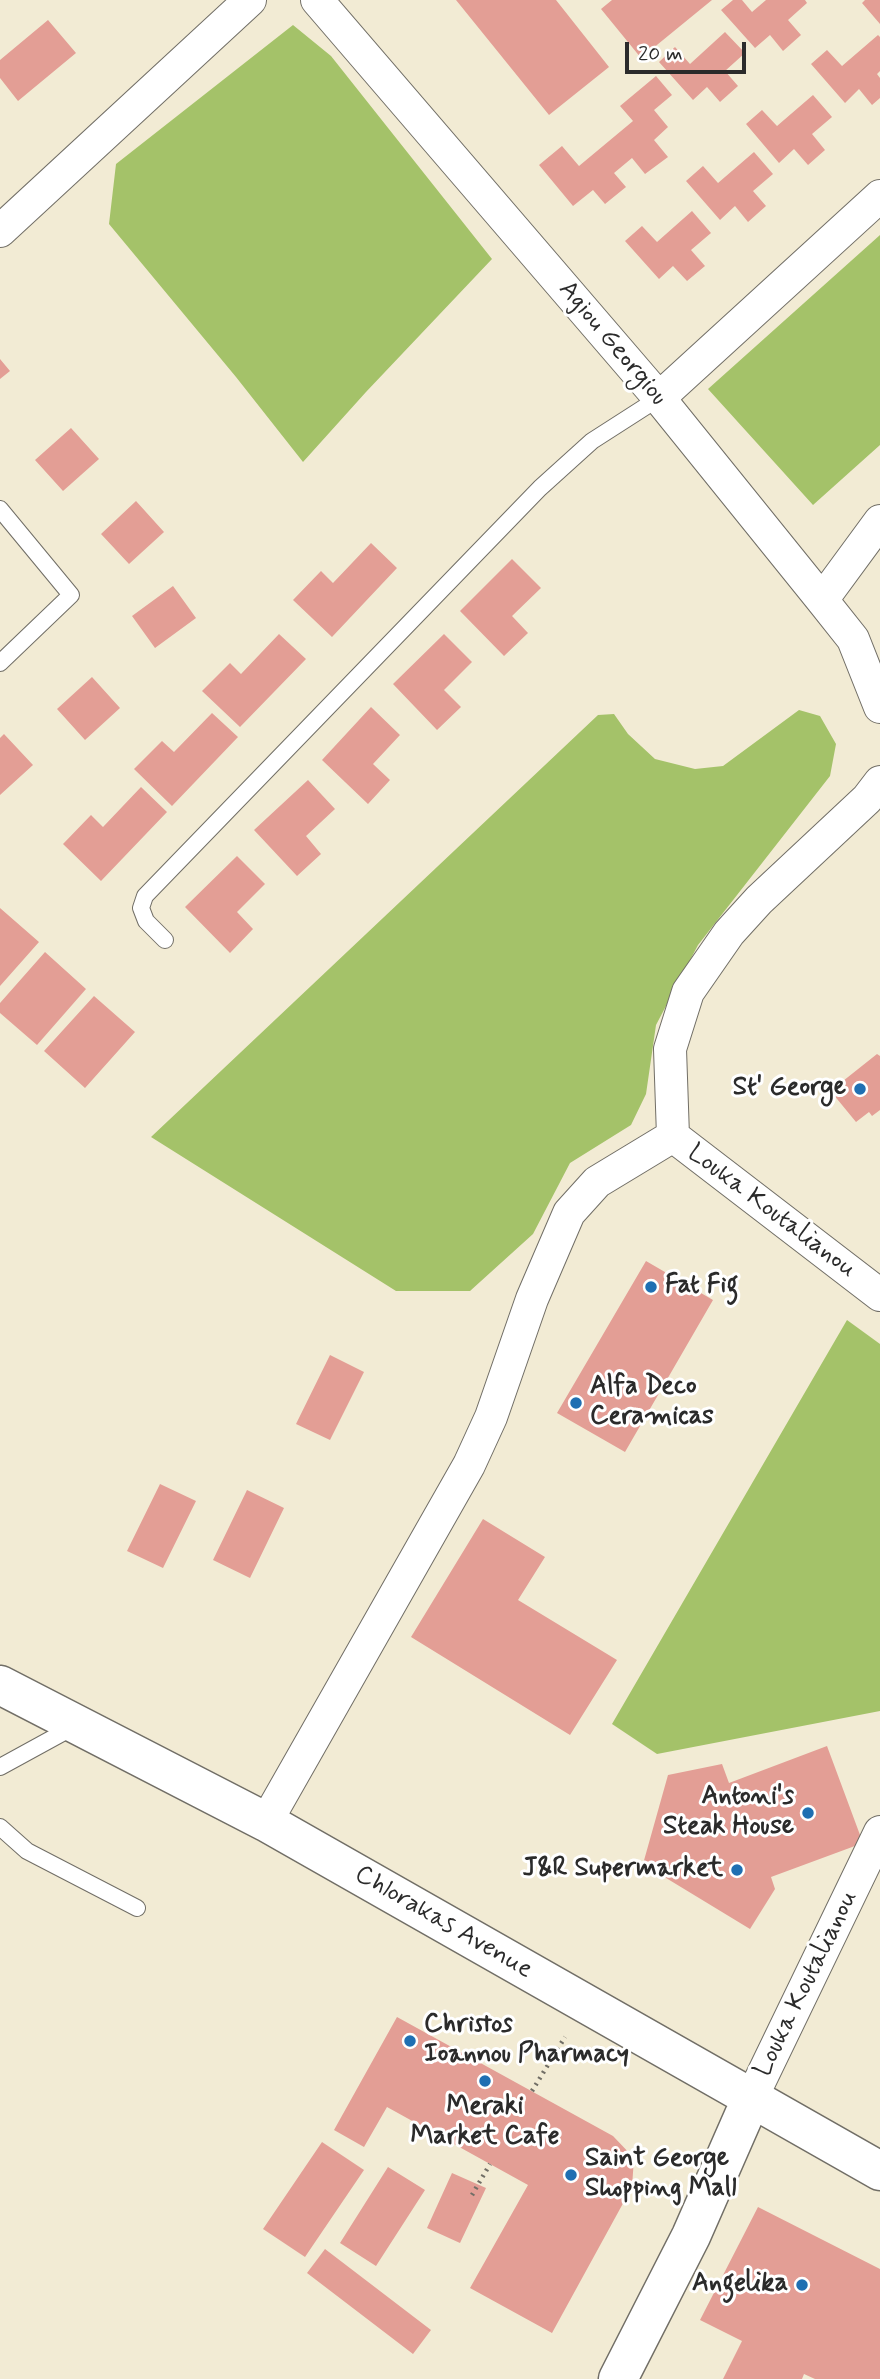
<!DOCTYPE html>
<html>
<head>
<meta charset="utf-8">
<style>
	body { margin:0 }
	#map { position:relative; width:880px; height:2379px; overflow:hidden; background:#f2ebd4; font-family:Mynerve,sans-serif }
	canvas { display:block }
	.scale { position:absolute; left:625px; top:42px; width:121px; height:32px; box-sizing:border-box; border:4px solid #2b2b2b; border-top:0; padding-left:9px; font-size:21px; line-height:24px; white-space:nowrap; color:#2b2b2b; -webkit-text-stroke:5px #fff; paint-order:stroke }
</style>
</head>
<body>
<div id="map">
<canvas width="880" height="2379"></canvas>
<div class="scale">20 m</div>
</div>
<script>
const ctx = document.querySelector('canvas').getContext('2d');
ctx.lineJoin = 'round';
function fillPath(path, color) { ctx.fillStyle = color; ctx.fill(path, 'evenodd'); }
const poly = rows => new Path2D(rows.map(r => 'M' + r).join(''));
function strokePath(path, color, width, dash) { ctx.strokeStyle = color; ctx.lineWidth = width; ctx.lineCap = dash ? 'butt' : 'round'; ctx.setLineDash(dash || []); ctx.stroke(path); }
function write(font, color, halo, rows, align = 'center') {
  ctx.font = font + ' Mynerve,sans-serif'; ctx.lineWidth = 6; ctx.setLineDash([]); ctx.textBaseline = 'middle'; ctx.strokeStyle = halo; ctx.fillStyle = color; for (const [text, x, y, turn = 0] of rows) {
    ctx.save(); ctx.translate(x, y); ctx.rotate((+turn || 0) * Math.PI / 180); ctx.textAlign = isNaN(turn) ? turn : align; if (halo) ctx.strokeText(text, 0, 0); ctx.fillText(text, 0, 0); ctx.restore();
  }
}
fillPath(poly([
	[293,25,331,56,492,259,366,392,303,462,236,377,109,224,116,164],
	[880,235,880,445,813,505,708,389],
	[799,710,820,716,836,744,830,776,698,945,656,1025,646,1094,631,1125,570,1163,533,1234,470,1291,396,1291,151,1137,598,715,614,714,628,734,655,759,695,769,723,766],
	[847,1320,880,1344,880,1711,657,1754,612,1724]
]), '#a4c269');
fillPath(poly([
	[456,0,556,0,609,67,549,115],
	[612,0,712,0,641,58,601,9],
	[733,0,742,0,752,12,766,0,805,0,807,3,788,20,801,35,783,51,770,35,755,48,721,10],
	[865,0,880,0,880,24,862,3],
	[48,20,76,53,18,101,0,78,0,60],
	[725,32,745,53,725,71,738,86,720,102,707,87,693,100,659,62,675,47,690,64],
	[878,35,880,37,880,71,877,74,880,78,880,98,872,105,859,89,845,103,811,64,827,50,842,66],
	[656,76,672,95,654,110,668,127,654,140,668,157,645,174,632,158,614,173,626,187,605,204,593,190,573,206,539,165,562,146,579,166,633,121,620,106],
	[813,95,832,117,812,134,825,150,808,165,794,149,779,163,746,124,762,110,777,126],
	[754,152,773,174,753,191,766,206,748,222,735,206,720,220,686,181,703,166,718,183],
	[692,211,711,233,691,250,705,266,687,281,673,266,659,279,625,241,642,226,657,242],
	[0,359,10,371,0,379],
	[71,428,99,459,63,491,35,460],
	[136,501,164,532,129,564,101,534],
	[371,543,397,568,332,637,293,600,321,571,333,583],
	[512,559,541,588,512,616,528,633,504,656,460,611],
	[173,586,196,618,155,648,132,616],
	[279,634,306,659,240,727,202,691,230,663,241,674],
	[444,634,472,662,444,690,461,707,437,730,393,684],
	[92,677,120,708,85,740,57,709],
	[371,707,400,735,373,764,390,780,368,804,322,760],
	[212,713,238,737,172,806,134,769,162,741,174,752],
	[4,734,33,765,0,795,0,738],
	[308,780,335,809,306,836,321,854,297,876,254,830],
	[141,787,167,812,101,881,63,844,91,815,103,827],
	[237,856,265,884,237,912,253,929,230,953,185,907],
	[0,908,39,942,0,986],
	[45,952,86,989,37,1045,0,1013,0,1003],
	[94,996,135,1032,85,1088,44,1051],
	[877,1054,880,1056,880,1110,872,1116,869,1112,856,1122,833,1094,845,1083,843,1081],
	[646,1261,713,1300,625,1452,557,1413],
	[330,1355,364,1372,330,1440,296,1424],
	[160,1484,196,1501,163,1568,127,1551],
	[247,1490,284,1508,250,1578,213,1560],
	[483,1519,545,1557,518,1600,617,1660,570,1735,411,1637],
	[827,1746,863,1843,771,1877,775,1889,750,1929,643,1864,668,1775,722,1764,729,1783],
	[397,2017,613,2136,634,2158,632,2187,552,2333,470,2288,528,2185,387,2107,364,2147,334,2130],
	[322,2142,364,2170,305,2257,263,2229],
	[388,2167,425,2190,376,2266,340,2243],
	[452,2173,486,2188,460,2243,427,2228],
	[758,2207,880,2269,880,2379,815,2379,804,2374,802,2379,723,2379,742,2341,700,2320],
	[325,2249,431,2330,413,2354,307,2273]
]), '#e39e95');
const service = poly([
	[0,509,71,595,0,663],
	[165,940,146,921,141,908,145,896,540,488,592,441,659,398],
	[0,1767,75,1726],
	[0,1827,27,1851,137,1908]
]);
const minor = poly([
	[317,0,659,398,822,600,853,639,880,707],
	[0,231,250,0],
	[659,398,880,196],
	[822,600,880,521],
	[673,1136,670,1049,688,992,729,933,759,900,867,799,880,782],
	[673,1136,880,1295],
	[266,1822,469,1465,491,1417,532,1299,569,1213,597,1182,673,1136],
	[752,2097,880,1832]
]);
const secondary = poly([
	[0,1685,266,1822,880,2171],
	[618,2379,691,2236,752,2097]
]);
strokePath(service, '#716e66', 18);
strokePath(minor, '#716e66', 34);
strokePath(secondary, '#716e66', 41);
strokePath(poly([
	[532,2091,565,2037],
	[472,2195,490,2164]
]), '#716e66', 4.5, [2, 5]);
strokePath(service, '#fff', 16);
strokePath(minor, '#fff', 32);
strokePath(secondary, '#fff', 38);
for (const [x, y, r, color] of [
	[860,1089,7,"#1f6fb2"],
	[651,1287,7,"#1f6fb2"],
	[576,1403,7,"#1f6fb2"],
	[808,1813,7,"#1f6fb2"],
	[737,1870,7,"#1f6fb2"],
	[410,2041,7,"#1f6fb2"],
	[485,2081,7,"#1f6fb2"],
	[571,2175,7,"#1f6fb2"],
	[802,2285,7,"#1f6fb2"]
]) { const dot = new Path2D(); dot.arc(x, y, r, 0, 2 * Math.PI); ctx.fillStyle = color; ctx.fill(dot); strokePath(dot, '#fff', 2.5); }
write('26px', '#2b2b2b', '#fff', [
	["Agiou Georgiou",612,344,50],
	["Louka Koutalianou",771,1212,37],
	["Chlorakas Avenue",443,1923,30],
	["Louka Koutalianou",807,1984,-64]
]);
write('bold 26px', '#2b2b2b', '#fff', [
	["St' George",846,1089],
	["Fat Fig",665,1287,"left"],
	["Alfa Deco",590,1388,"left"],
	["Ceramicas",590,1418,"left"],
	["Antoni's",794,1798],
	["Steak House",794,1828],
	["J&R Supermarket",723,1870],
	["Christos",424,2026,"left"],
	["Ioannou Pharmacy",424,2056,"left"],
	["Meraki",485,2108,"center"],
	["Market Cafe",485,2138,"center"],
	["Saint George",585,2160,"left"],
	["Shopping Mall",585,2190,"left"],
	["Angelika",788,2285]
], 'right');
</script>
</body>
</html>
